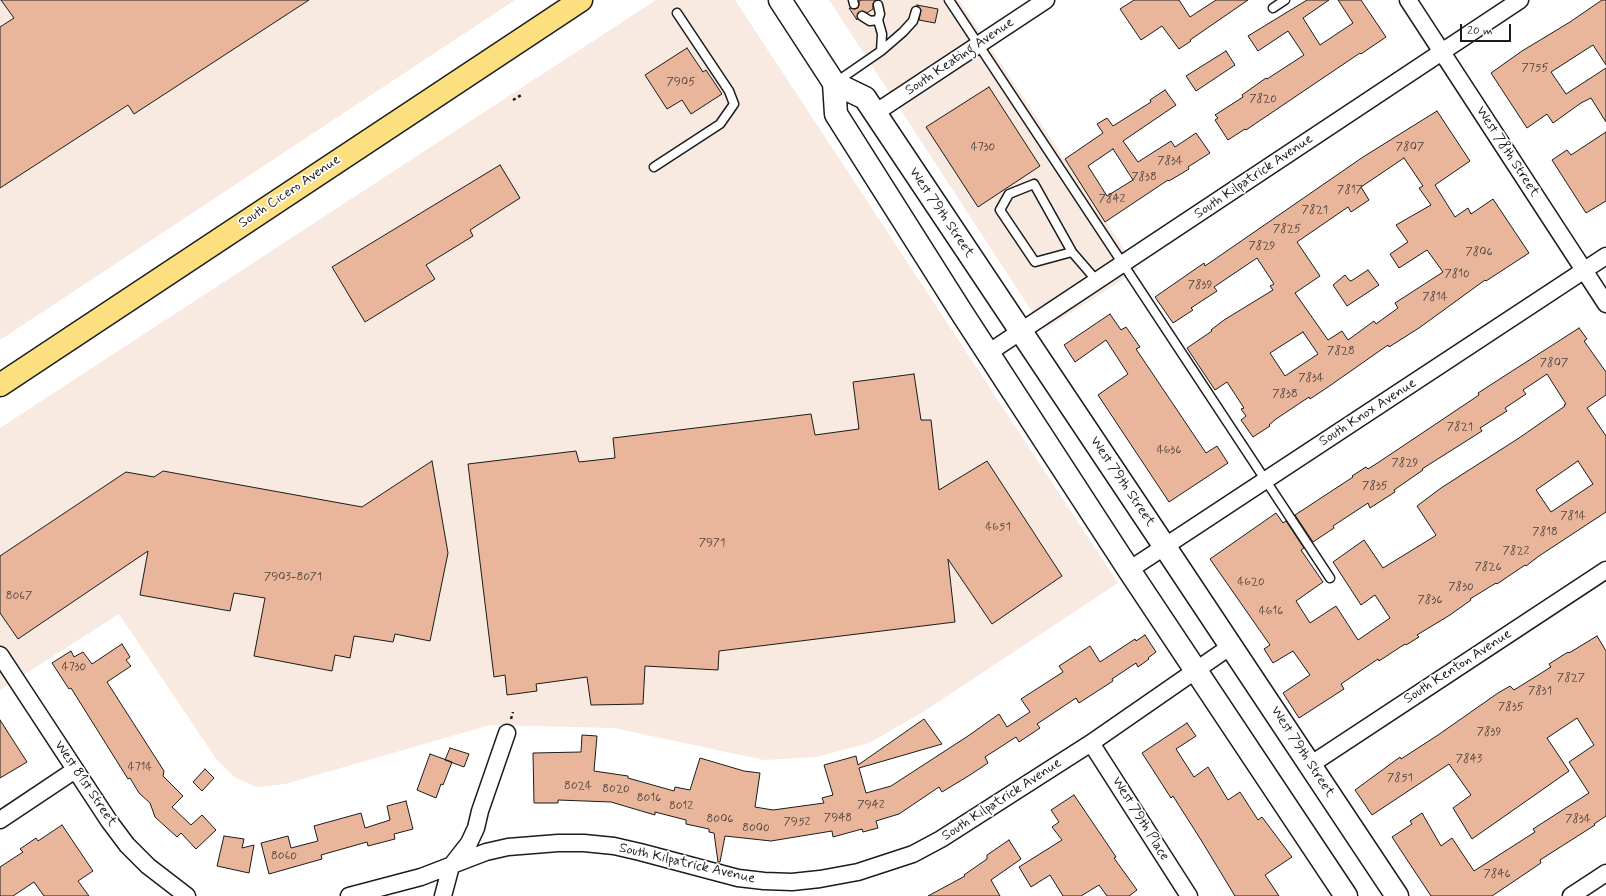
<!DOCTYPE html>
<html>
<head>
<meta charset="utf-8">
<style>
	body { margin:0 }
	#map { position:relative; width:1606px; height:896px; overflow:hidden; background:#fff; font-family:Mynerve,sans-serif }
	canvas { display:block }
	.scale { position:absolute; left:1460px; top:24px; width:51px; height:18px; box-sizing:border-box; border:2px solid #1c1c1c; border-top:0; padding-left:5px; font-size:12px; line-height:14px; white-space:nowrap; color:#1c1c1c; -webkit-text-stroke:3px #fff; paint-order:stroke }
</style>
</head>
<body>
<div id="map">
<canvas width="1606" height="896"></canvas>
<div class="scale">20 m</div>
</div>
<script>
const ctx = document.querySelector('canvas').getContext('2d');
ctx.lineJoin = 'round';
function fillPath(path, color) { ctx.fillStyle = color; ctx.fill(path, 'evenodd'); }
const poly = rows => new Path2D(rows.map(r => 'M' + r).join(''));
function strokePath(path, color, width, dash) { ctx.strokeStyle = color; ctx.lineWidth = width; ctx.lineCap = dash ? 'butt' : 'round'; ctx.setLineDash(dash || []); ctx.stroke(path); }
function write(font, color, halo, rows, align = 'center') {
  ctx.font = font + ' Mynerve,sans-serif'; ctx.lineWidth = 3.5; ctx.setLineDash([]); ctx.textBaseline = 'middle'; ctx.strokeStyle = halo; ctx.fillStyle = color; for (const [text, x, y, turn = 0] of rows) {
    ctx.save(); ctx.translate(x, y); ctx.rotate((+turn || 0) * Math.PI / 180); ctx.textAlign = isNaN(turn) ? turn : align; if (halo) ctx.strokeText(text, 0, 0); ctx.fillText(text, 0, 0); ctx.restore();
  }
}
fillPath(poly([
	[0,0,515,0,0,340],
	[656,0,735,0,1118,583,923,712,869,743,816,757,764,760,614,728,490,725,285,784,257,787,234,777,217,760,119,614,0,690,0,428],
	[829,0,959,0,1138,270,1044,330]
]), '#f8e9e1');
const building = poly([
	[1,0,309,0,134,114,128,105,0,188,0,27,14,18,1,0],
	[861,0,876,0,873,3,873,9,867,13,862,11,858,13,857,20,849,8,855,9,858,8,859,5,859,1,861,0],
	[1134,0,1179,0,1190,17,1216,0,1248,0,1190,40,1191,41,1179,49,1162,26,1141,40,1120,9,1134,0],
	[1307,0,1329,0,1303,18,1320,45,1353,23,1338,0,1361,0,1386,37,1361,54,1360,53,1246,130,1245,129,1228,140,1215,120,1218,118,1215,115,1243,97,1242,95,1266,78,1267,79,1304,55,1288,31,1258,51,1248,36,1307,0],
	[1602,0,1606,0,1606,65,1593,45,1551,72,1566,94,1606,68,1606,122,1591,98,1581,103,1553,123,1547,114,1527,128,1491,73,1522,51,1570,22,1602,0],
	[917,5,938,9,935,23,919,20,921,10,917,5],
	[687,48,703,72,706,70,722,94,691,114,682,100,667,109,645,75,687,48],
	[1226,51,1235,65,1196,91,1186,76,1226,51],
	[989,87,1040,166,978,207,926,127,989,87],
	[1165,90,1176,105,1123,141,1138,162,1171,141,1175,147,1196,133,1210,153,1188,167,1189,169,1169,181,1168,180,1105,222,1065,159,1103,133,1097,124,1107,118,1113,126,1151,102,1150,100,1165,90],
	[1113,149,1133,180,1107,196,1088,166,1113,149],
	[1437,111,1470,161,1435,185,1455,217,1468,208,1471,214,1493,199,1529,253,1486,281,1485,280,1419,328,1389,347,1388,345,1328,387,1310,399,1309,397,1276,419,1269,425,1270,426,1253,437,1241,420,1246,416,1241,409,1244,408,1227,382,1215,390,1187,348,1212,331,1211,330,1224,320,1273,290,1270,286,1274,284,1257,258,1214,287,1217,291,1191,308,1193,310,1173,323,1155,297,1204,263,1205,266,1363,157,1437,111],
	[1404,158,1423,186,1419,188,1431,205,1396,225,1408,242,1390,254,1399,268,1427,250,1443,272,1395,303,1398,308,1376,324,1374,321,1348,340,1342,331,1328,340,1295,293,1320,276,1297,242,1348,207,1351,212,1369,200,1361,187,1404,158],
	[1303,332,1318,354,1285,376,1270,353,1303,332],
	[1606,132,1606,201,1586,213,1552,160,1567,150,1571,155,1606,132],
	[500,165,520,198,470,230,473,236,426,265,435,279,365,322,332,267,500,165],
	[1368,270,1379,285,1347,306,1333,285,1345,275,1349,280,1351,281,1368,270],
	[1110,314,1121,330,1126,327,1140,347,1136,349,1206,453,1217,446,1228,463,1169,502,1098,395,1128,374,1106,340,1075,362,1064,345,1110,314],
	[1579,328,1587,339,1584,341,1606,372,1606,395,1587,408,1606,436,1606,512,1539,556,1526,566,1525,565,1497,584,1496,583,1470,599,1471,600,1450,615,1417,635,1419,637,1406,645,1405,644,1379,661,1378,659,1341,684,1344,689,1299,718,1283,693,1310,675,1293,651,1273,663,1264,649,1270,645,1210,559,1276,513,1283,523,1286,521,1304,548,1301,550,1323,582,1296,601,1310,623,1336,606,1358,640,1390,618,1375,595,1361,605,1333,562,1364,540,1383,568,1435,536,1436,535,1417,506,1441,488,1519,438,1565,406,1564,405,1566,404,1547,374,1523,390,1526,394,1505,408,1507,411,1480,428,1482,431,1422,469,1423,470,1394,490,1395,492,1370,508,1368,503,1333,526,1334,528,1313,542,1295,515,1353,477,1352,476,1366,467,1368,469,1379,462,1479,395,1478,393,1579,328],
	[1578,461,1593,484,1551,512,1536,490,1578,461],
	[914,374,921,420,931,420,939,490,987,461,1062,576,992,624,948,559,955,622,719,651,718,670,645,666,643,704,591,705,587,677,536,684,537,691,507,695,505,675,494,677,468,464,576,451,579,462,615,458,613,438,811,414,815,435,859,429,853,382,914,374],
	[432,461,448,553,430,641,395,634,393,642,354,636,350,658,335,655,332,671,254,656,265,598,234,593,230,611,140,595,148,551,18,639,0,613,0,556,126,472,154,477,163,471,362,507,432,461],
	[1145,635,1156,652,1148,658,1149,659,1138,667,1136,663,1112,679,1113,681,1079,703,1076,698,1037,724,1040,728,1019,742,1016,737,985,757,988,763,970,775,942,792,939,787,899,814,876,821,878,828,863,832,862,829,833,837,832,831,771,841,725,836,720,862,718,862,714,833,709,832,709,829,686,824,686,820,655,812,655,815,611,802,558,800,558,803,534,803,533,753,581,752,582,735,597,736,594,771,628,776,628,778,674,791,675,787,690,790,700,758,744,771,760,773,755,807,773,810,824,803,822,798,833,795,824,765,856,756,858,765,924,719,942,744,859,768,866,793,891,786,968,736,999,714,1007,727,1030,712,1021,699,1063,672,1059,666,1090,646,1100,662,1135,639,1136,641,1145,635],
	[1597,636,1606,651,1606,816,1594,824,1595,825,1540,860,1541,863,1492,896,1431,896,1392,837,1412,824,1410,821,1422,813,1441,846,1452,838,1474,871,1535,832,1533,829,1589,793,1569,762,1594,745,1577,718,1547,738,1569,771,1472,839,1453,808,1471,795,1449,764,1372,815,1355,790,1400,757,1401,759,1438,735,1498,693,1510,686,1514,690,1551,667,1549,664,1568,652,1569,653,1597,636],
	[122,644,130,657,126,660,131,666,107,682,164,771,163,776,183,796,172,807,191,825,202,815,216,830,196,849,181,833,177,837,155,817,150,803,139,793,130,778,128,779,71,688,69,689,52,663,71,651,74,657,83,652,92,664,122,644],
	[0,720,27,762,0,778,0,720],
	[1187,723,1196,736,1176,749,1194,777,1208,767,1228,800,1240,792,1258,820,1262,817,1292,857,1265,875,1279,896,1235,896,1201,840,1173,796,1171,798,1142,753,1187,723],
	[450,748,469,754,464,767,445,760,450,748],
	[430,754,452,762,443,785,441,784,436,798,417,790,430,754],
	[205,769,214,778,202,791,193,782,205,769],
	[1074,795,1116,857,1114,858,1137,890,1129,896,1107,896,1099,885,1081,896,1063,896,1050,875,1031,887,1019,867,1062,840,1052,827,1059,822,1051,810,1074,795],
	[406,801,413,829,394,834,395,839,368,846,367,842,321,855,322,859,269,874,261,843,288,836,291,848,318,841,314,826,361,813,365,828,390,820,387,806,406,801],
	[62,825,93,871,78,881,89,896,44,896,34,882,13,896,0,896,0,867,23,852,20,849,36,838,38,841,62,825],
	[224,836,244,839,242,848,254,845,249,873,217,866,224,836],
	[1009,840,1021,859,991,880,1000,896,928,896,965,876,964,875,987,859,987,855,1009,840]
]);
fillPath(building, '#e9b69b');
strokePath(building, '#1c1c1c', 1);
const lane = poly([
	[853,0,854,4],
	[949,0,1330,578],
	[1273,8,1285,0],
	[878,20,880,14,878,5],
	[881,51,903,32,913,21,916,11],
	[836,82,881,51,882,34,878,20,870,21,862,16],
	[654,167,720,124,734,104,729,91,677,13],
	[1072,252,1035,262,1000,210,1009,194,1034,184,1072,252,1097,281]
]);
const street = poly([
	[1408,0,1606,304],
	[875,113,1046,0],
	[988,353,1520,0],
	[1129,570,1606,256],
	[0,655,109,821,127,845,148,866,187,896],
	[1091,743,1189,896],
	[1310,765,1606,570],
	[0,820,75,770],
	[349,896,421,877,486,852,508,847,558,843,584,843,614,846,640,852,738,878,764,881,792,882,820,879,858,872,913,854,941,839,1091,743,1231,646],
	[443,896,451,866,469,843,476,828,480,811,507,733],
	[1571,896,1606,873]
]);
const secondary = poly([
	[780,0,834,83,836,114,960,310,1129,570,1346,896],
	[834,83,865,98,1165,547,1397,896]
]);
const primary = poly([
	[0,385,581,0]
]);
strokePath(lane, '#1c1c1c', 11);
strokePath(street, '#1c1c1c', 19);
strokePath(secondary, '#1c1c1c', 25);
strokePath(primary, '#1c1c1c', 25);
strokePath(poly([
	[513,100,523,94],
	[511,719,513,712]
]), '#1c1c1c', 2.5, [3, 3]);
strokePath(lane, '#fff', 8);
strokePath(street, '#fff', 16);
strokePath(secondary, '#fff', 22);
strokePath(primary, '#fce080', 22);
write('12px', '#4f423c', null, [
	["7755",1535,68],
	["7905",681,82],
	["7820",1263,99],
	["4730",983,147],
	["7807",1410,147],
	["7834",1170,161],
	["7838",1144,177],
	["7817",1350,190],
	["7842",1112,199],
	["7821",1315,210],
	["7825",1287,229],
	["7829",1262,246],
	["7806",1479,252],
	["7810",1457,274],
	["7839",1200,285],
	["7814",1435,297],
	["7828",1341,351],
	["7807",1554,363],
	["7834",1311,378],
	["7838",1285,394],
	["7821",1460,427],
	["4636",1169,450],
	["7829",1405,463],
	["7835",1375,486],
	["7814",1573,516],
	["4651",998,527],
	["7818",1545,532],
	["7971",712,543],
	["7822",1516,551],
	["7826",1488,567],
	["7903-8071",293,577],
	["4620",1251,582],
	["7830",1461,587],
	["8067",19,596],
	["7836",1430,600],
	["4616",1271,611],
	["4730",74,667],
	["7827",1571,678],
	["7831",1540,691],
	["7835",1511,707],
	["7839",1489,732],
	["7843",1469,759],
	["4714",140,767],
	["7851",1400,778],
	["8024",578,786],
	["8020",616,789],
	["8016",649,798],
	["7942",871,805],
	["8012",681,806],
	["7948",838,818],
	["8006",720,819],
	["7834",1578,819],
	["7952",797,822],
	["8000",756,828],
	["8060",284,856],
	["7846",1497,874]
]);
write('14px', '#1c1c1c', '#fff', [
	["South Keating Avenue",960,57,-34],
	["West 78th Street",1507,152,57],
	["South Kilpatrick Avenue",1254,177,-34],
	["South Cicero Avenue",290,192,-34],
	["West 79th Street",941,213,56],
	["South Knox Avenue",1368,413,-33],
	["West 79th Street",1122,482,56],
	["South Kenton Avenue",1458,667,-33],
	["West 79th Street",1302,752,57],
	["West 81st Street",85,784,56],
	["South Kilpatrick Avenue",1002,800,-33],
	["West 79th Place",1140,819,58],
	["South Kilpatrick Avenue",687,864,13]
]);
</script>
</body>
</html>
